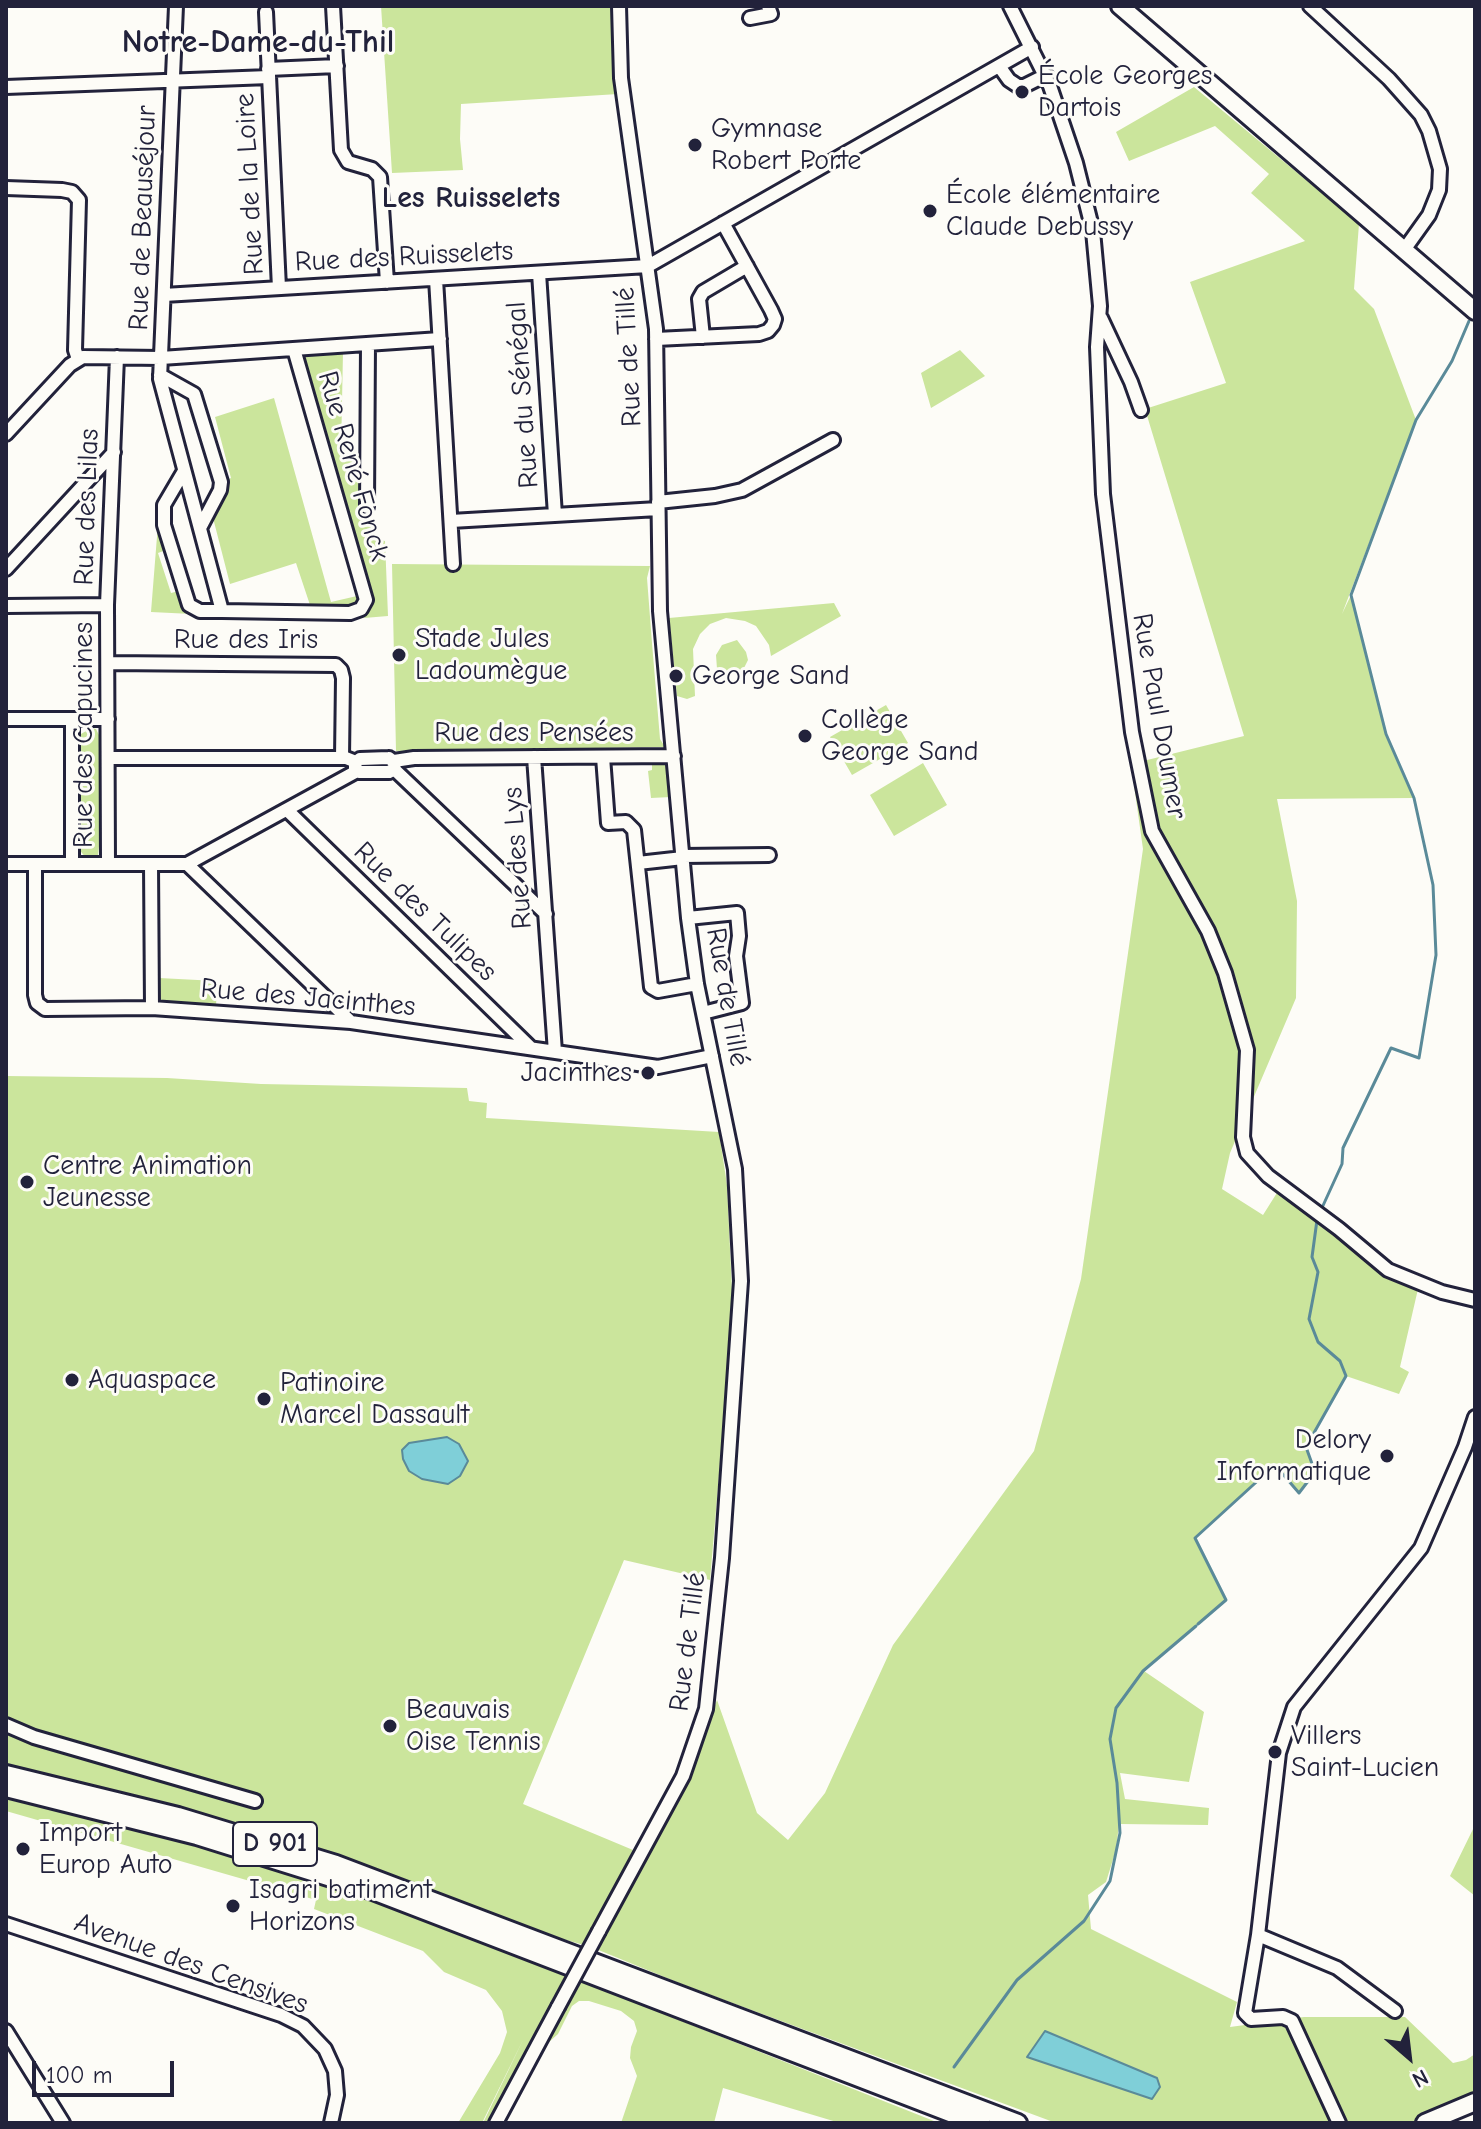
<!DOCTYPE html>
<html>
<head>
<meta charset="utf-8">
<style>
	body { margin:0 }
	#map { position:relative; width:1481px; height:2129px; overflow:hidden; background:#fdfcf7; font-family:"Comic Neue",sans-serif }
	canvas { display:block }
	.frame { position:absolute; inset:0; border:8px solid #22223b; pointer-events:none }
	.north { position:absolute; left:1369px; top:2017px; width:80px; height:80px; -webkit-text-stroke:6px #fdfcf7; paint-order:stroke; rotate:152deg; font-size:22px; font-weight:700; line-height:32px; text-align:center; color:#22223b }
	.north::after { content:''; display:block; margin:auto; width:28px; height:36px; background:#22223b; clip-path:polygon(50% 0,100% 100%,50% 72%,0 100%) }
	.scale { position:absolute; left:32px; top:2061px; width:142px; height:36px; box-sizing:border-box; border:4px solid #22223b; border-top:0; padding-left:10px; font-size:24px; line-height:28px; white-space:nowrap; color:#22223b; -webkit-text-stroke:6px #fdfcf7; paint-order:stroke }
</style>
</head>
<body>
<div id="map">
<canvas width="1481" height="2129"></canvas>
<div class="frame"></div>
<div class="north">N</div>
<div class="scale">100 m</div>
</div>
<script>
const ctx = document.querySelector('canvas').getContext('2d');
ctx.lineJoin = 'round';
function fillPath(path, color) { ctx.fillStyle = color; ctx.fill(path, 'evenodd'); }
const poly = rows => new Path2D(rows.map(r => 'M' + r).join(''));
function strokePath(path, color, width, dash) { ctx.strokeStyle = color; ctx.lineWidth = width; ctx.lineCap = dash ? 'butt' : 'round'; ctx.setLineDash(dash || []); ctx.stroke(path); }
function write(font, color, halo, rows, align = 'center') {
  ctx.font = font + ' "Comic Neue",sans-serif'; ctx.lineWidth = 6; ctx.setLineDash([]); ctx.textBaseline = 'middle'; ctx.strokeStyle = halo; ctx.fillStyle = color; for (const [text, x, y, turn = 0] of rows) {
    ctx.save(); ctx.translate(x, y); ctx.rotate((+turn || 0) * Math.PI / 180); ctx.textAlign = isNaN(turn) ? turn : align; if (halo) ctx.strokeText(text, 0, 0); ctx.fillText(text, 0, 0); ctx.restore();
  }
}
fillPath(poly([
	[381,6,615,6,614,22,611,30,615,35,618,94,461,104,460,139,463,170,392,173],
	[1194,87,1359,224,1354,289,1374,309,1416,420,1342,614,1351,595,1386,734,1414,798,1277,799,1297,901,1296,998,1230,1153,1222,1189,1263,1215,1280,1188,1391,1277,1418,1289,1400,1367,1409,1372,1399,1394,1346,1376,1306,1447,1315,1472,1299,1493,1274,1466,1195,1538,1226,1600,1144,1671,1204,1712,1189,1782,1120,1773,1125,1799,1209,1808,1208,1825,1119,1824,1116,1850,1106,1882,1088,1895,1091,1929,1237,2002,1230,2027,1304,2017,1405,2017,1453,2063,1466,2060,1475,2054,1475,2098,1418,2123,1056,2123,684,1985,596,1949,690,1773,717,1700,757,1813,788,1840,825,1793,893,1645,1034,1451,1081,1279,1143,849,1131,764,1244,736,1145,409,1226,383,1190,282,1305,241,1251,193,1269,174,1215,126,1129,161,1116,132],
	[960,350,985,376,931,408,921,373],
	[343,352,341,453,362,454,362,509,373,512,373,538,385,541,388,616,364,618,371,609,372,596,305,357],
	[274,398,331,602,357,596,358,603,352,606,310,605,296,563,230,584,212,514,224,481,231,478,215,417],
	[158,524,166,550,158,553,171,593,179,591,184,605,192,614,151,612],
	[392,564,650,566,647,578,652,643,660,739,665,747,396,751],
	[834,603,841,616,771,656,769,645,756,626,745,621,726,618,710,624,700,634,693,649,695,696,687,699,677,696,669,618],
	[737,640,746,652,748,660,744,668,718,683,716,655,722,645],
	[886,705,908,743,852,775,830,737],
	[91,728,96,729,99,735,100,838,98,855,86,858,78,848,80,739,81,734],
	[668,760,671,797,651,798,648,771,652,770,652,761],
	[923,763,947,805,894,836,870,795],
	[159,978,217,981,216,1007,166,1003,159,998],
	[6,1076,167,1078,261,1084,467,1088,469,1101,487,1103,486,1118,719,1132,727,1185,733,1312,710,1580,624,1560,523,1804,633,1850,584,1945,537,1932,305,1846,6,1764],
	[6,1799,147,1832,310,1876,568,1976,488,2123,483,2123,524,2038,482,2123,458,2123,500,2053,507,2032,502,2011,486,1990,444,1972,423,1951,314,1909,316,1900,6,1811],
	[1475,1825,1475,1896,1450,1876],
	[579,1981,659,2012,939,2123,840,2123,723,2088,714,2123,621,2123,637,2076,630,2058,631,2047,637,2031,634,2021,621,2011,589,2001,579,2001,572,2006,558,2034,540,2050]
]), '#cbe59c');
const water = poly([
	[447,1437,459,1444,468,1461,460,1476,448,1484,422,1479,409,1471,403,1459,402,1450,409,1443,447,1437],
	[1045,2031,1157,2078,1160,2087,1152,2099,1027,2057,1045,2031]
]);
fillPath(water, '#7fcfd8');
strokePath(water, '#5a8a99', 2);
strokePath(poly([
	[1321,1210,1342,1164,1343,1148,1391,1048,1419,1058,1436,955,1433,885,1414,798,1386,734,1351,595,1416,420,1452,361,1469,321],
	[1198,1624,1226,1600,1195,1538,1275,1465,1299,1493,1315,1472,1306,1447,1346,1376,1340,1361,1318,1342,1309,1319,1318,1272,1312,1257,1317,1220],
	[954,2067,1017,1980,1084,1921,1110,1881,1120,1833,1117,1783,1110,1739,1116,1708,1143,1671,1196,1626]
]), '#5a8a99', 3);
const minor = poly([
	[176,6,160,379,222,611,350,613,361,609,366,600,294,349],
	[333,6,341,150,348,162,372,169,380,177,387,282],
	[1010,6,1050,86,1076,163,1093,231,1100,306,1097,347,1103,494,1132,732,1152,831,1208,931,1225,973,1247,1050,1243,1137,1247,1153,1268,1176,1339,1229,1388,1270,1442,1292,1475,1300],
	[1310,6,1389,79,1421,115,1429,131,1440,169,1439,190,1429,215,1404,250],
	[266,12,279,288],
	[750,18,771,14,768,6],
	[999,66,1009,80,1018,86,1024,86,1046,75],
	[268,69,337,66],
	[6,87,269,77],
	[6,188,62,190,72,192,79,200,75,350,78,359],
	[539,273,555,515],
	[436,279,453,564],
	[164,295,648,266,1032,47],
	[1101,318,1131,382,1141,410],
	[703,337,699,299,703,292,747,266],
	[656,339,759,334,768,331,773,325,775,319,771,310,723,223],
	[160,375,194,394,221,482,220,490,200,528],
	[6,434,70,365,83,357,161,358,440,339],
	[184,471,164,505,164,525,189,605,200,611,222,611],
	[658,502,715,496,742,490,833,440],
	[367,507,368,344],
	[451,521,658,509],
	[6,569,114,452],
	[6,606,107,605],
	[108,663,336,665,341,670,343,678,342,758],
	[6,719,108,719],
	[72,719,72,864],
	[534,757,555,1052],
	[603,757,608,823,626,822,634,830,651,987,658,991,697,984],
	[108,758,346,758,356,762],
	[389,758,395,763,394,769,389,772,359,772,355,768,355,763,360,759,389,758],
	[394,761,414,758,674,756],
	[394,769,546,914],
	[287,810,531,1048],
	[683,856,769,855],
	[638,863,683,858],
	[6,864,187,864,357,771],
	[35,864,35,995,37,1003,45,1009,152,1008,351,1022,658,1067,712,1056],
	[108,864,107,605,117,357],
	[151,864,152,1008],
	[187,864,351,1022],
	[688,918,737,913,739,936,736,956,742,1003,703,1013],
	[6,1725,34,1737,255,1801],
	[6,1924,281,2015,303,2026,325,2049,335,2071,337,2095,331,2123],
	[599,1931,683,1776,706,1709,722,1558,741,1281,735,1169,697,984,688,918,660,611,656,329,621,78,619,6],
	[1258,1935,1337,1968,1395,2011],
	[6,2031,63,2123],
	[496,2123,558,2007],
	[1339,2123,1292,2021,1283,2017,1251,2019,1245,2013,1258,1935,1279,1753,1294,1707,1421,1548,1465,1447,1475,1417]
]);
const major = poly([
	[1120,6,1475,311],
	[6,1774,178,1816,336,1864,1018,2123],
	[6,1788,197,1836,373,1891,976,2123],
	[1425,2123,1475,2102]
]);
const highway = poly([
	[967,2118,981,2123]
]);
strokePath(minor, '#22223b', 18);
strokePath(major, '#22223b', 22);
strokePath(highway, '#22223b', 24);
strokePath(minor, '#fdfcf7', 12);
strokePath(major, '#fdfcf7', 16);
strokePath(highway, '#fdfcf7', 18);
const minorBridge = poly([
	[558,2007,599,1931]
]);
strokePath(minorBridge, '#22223b', 18, []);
strokePath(minorBridge, '#fdfcf7', 12);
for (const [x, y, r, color] of [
	[1022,92,8,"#22223b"],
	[695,145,8,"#22223b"],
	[930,211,8,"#22223b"],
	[399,655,8,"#22223b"],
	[676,676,8,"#22223b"],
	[805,736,8,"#22223b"],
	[648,1073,8,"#22223b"],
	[27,1182,8,"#22223b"],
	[72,1380,8,"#22223b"],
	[264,1399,8,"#22223b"],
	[1387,1456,8,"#22223b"],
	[390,1726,8,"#22223b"],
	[1275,1752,8,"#22223b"],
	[23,1849,8,"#22223b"],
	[233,1906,8,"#22223b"]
]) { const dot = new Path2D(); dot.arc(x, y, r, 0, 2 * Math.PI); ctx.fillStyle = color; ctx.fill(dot); strokePath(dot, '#fdfcf7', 3); }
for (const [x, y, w] of [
	[275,1844,84]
]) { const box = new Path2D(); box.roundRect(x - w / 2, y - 22, w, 44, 6); ctx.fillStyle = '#fdfcf7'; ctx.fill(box); strokePath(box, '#22223b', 2); }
write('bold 26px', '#22223b', null, [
	["D 901",275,1844]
]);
write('28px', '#22223b', '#fdfcf7', [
	["École Georges",1038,76],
	["Dartois",1038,108],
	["Gymnase",711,129],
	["Robert Porte",711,161],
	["École élémentaire",946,195],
	["Claude Debussy",946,227],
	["Stade Jules",415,639],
	["Ladoumègue",415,671],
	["George Sand",692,676],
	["Collège",821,720],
	["George Sand",821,752],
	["Jacinthes",632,1073,"right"],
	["Centre Animation",43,1166],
	["Jeunesse",43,1198],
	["Aquaspace",88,1380],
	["Patinoire",280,1383],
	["Marcel Dassault",280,1415],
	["Delory",1371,1440,"right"],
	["Informatique",1371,1472,"right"],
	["Beauvais",406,1710],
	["Oise Tennis",406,1742],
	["Villers",1291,1736],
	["Saint-Lucien",1291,1768],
	["Import",39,1833],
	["Europ Auto",39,1865],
	["Isagri batiment",249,1890],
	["Horizons",249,1922]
], 'left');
write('28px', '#22223b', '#fdfcf7', [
	["Rue de la Loire",250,184,-93],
	["Rue de Beauséjour",143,218,-88],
	["Rue des Ruisselets",404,257,-3],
	["Rue de Tillé",629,357,-93],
	["Rue du Sénégal",523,395,-94],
	["Rue René Fonck",353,466,74],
	["Rue des Lilas",87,507,-88],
	["Rue des Iris",246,640],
	["Rue Paul Doumer",1159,716,80],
	["Rue des Pensées",534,733],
	["Rue des Capucines",84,735,-90],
	["Rue des Lys",518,858,-94],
	["Rue des Tulipes",425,912,44],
	["Rue de Tillé",727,997,80],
	["Rue des Jacinthes",308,998,5],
	["Rue de Tillé",688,1642,-83],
	["Avenue des Censives",191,1964,20]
]);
write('bold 30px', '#22223b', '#fdfcf7', [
	["Les Ruisselets",471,199]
]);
write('bold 32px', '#22223b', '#fdfcf7', [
	["Notre-Dame-du-Thil",258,43]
]);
</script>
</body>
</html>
